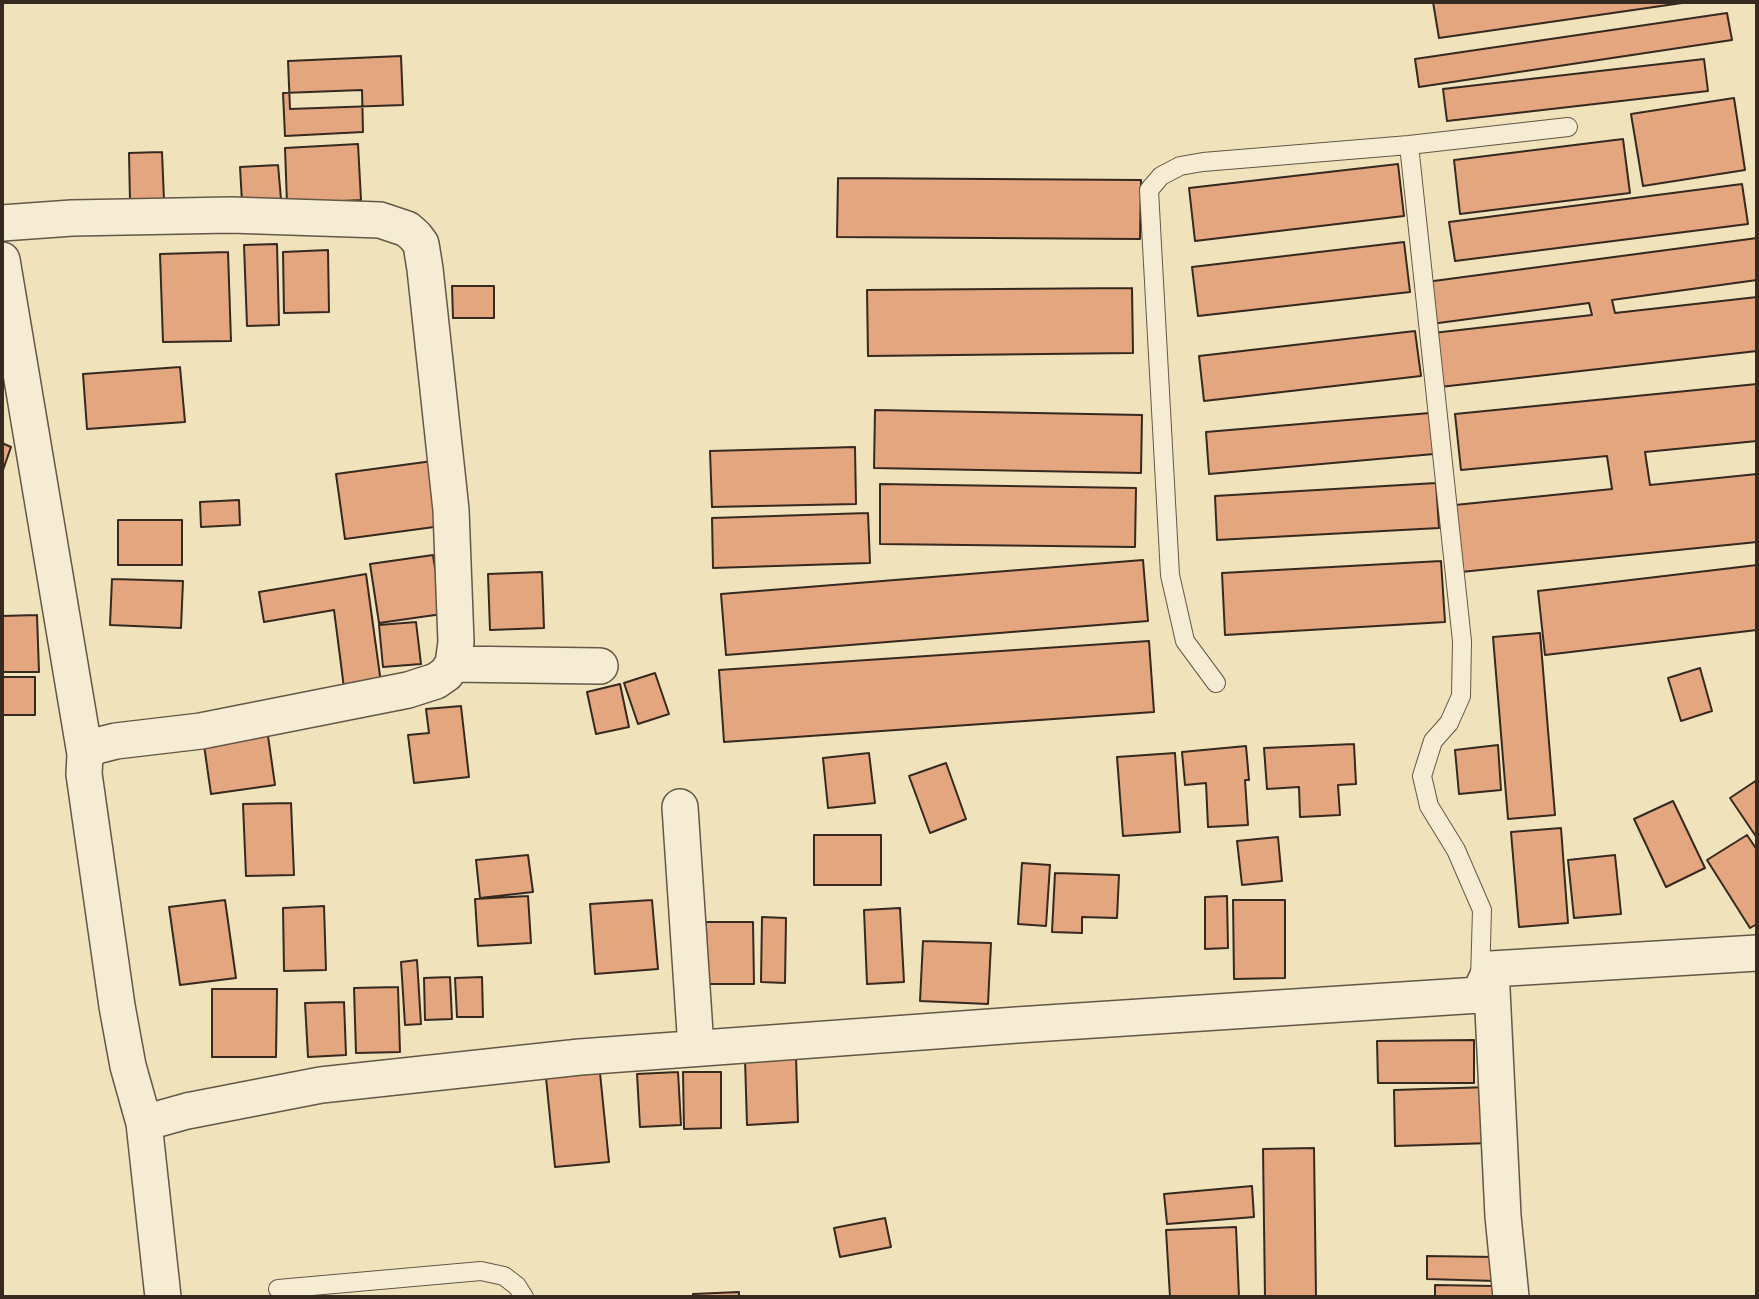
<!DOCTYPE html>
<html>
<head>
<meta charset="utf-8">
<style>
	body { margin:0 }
	#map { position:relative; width:1759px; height:1299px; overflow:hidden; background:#f0e2bb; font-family:"IM FELL Great Primer",serif }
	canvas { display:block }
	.frame { position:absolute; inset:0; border:4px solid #362920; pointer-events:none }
</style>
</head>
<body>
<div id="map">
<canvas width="1759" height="1299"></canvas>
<div class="frame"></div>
</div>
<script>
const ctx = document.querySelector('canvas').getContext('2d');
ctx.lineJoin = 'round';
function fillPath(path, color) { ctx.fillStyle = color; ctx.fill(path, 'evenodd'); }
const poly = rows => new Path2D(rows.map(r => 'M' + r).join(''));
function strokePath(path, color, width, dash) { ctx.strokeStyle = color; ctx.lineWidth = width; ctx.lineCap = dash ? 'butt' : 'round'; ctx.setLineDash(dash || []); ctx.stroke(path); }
const building = poly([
	[1433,2,1689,2,1439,38,1433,2],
	[1727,13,1732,40,1419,87,1415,59,1727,13],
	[401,56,403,105,290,109,288,61,401,56],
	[1704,59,1708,91,1447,121,1443,89,1704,59],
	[362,90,363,132,285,136,283,93,362,90],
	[1734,98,1745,170,1643,186,1631,114,1734,98],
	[1623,139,1630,193,1460,214,1454,160,1623,139],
	[358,144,361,200,287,204,285,148,358,144],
	[162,152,164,200,130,201,129,153,162,152],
	[1398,164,1404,216,1195,241,1189,188,1398,164],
	[278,165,281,199,242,202,240,167,278,165],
	[838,178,1141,180,1140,239,837,237,838,178],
	[1742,184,1748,224,1455,261,1449,222,1742,184],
	[1757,238,1757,280,1612,300,1615,313,1757,297,1757,351,1440,387,1433,333,1592,315,1589,303,1431,324,1426,282,1757,238],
	[1404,242,1410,292,1198,316,1192,267,1404,242],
	[277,244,279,325,247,326,244,245,277,244],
	[328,250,329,312,284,313,283,252,328,250],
	[228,252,231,341,163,342,160,254,228,252],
	[452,286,494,286,494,318,453,318,452,286],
	[1132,288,1133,353,868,356,867,290,1132,288],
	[1415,331,1421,376,1204,401,1199,356,1415,331],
	[180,367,185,422,87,429,83,374,180,367],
	[1757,384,1757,441,1645,452,1650,485,1757,474,1757,542,1461,572,1455,505,1612,489,1607,456,1461,470,1455,414,1757,384],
	[875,410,1142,415,1141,473,874,468,875,410],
	[1430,413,1434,454,1209,474,1206,432,1430,413],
	[2,443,11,447,2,473,2,443],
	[855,447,856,504,712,507,710,451,855,447],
	[440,460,449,525,345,539,336,474,440,460],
	[1436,483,1439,528,1217,540,1215,496,1436,483],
	[880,484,1136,488,1135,547,880,544,880,484],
	[239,500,240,525,201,527,200,502,239,500],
	[868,513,870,563,713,568,712,518,868,513],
	[118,520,182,520,182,565,118,565,118,520],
	[433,555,442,614,379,623,370,564,433,555],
	[1143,560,1148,621,726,655,721,594,1143,560],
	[1441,561,1445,622,1225,635,1222,573,1441,561],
	[1757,565,1757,630,1545,655,1538,591,1757,565],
	[542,572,544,628,490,630,488,574,542,572],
	[366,574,381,683,344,688,334,610,264,622,259,592,366,574],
	[112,579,183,581,181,628,110,625,112,579],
	[37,615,39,672,2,672,2,616,37,615],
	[416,622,421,664,383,667,379,625,416,622],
	[1540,633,1555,815,1508,819,1493,637,1540,633],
	[1149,641,1154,712,724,742,719,670,1149,641],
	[1700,668,1712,711,1681,721,1668,678,1700,668],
	[655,673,669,714,638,724,624,683,655,673],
	[2,677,35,677,35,715,2,715,2,677],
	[620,684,629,727,596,734,587,692,620,684],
	[461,706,469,777,414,783,408,735,429,733,426,709,461,706],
	[267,729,275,785,211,794,203,738,267,729],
	[1354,744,1356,784,1338,785,1340,815,1300,817,1299,787,1267,789,1264,748,1354,744],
	[1498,745,1501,790,1459,794,1455,750,1498,745],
	[1246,746,1249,780,1245,780,1248,825,1208,827,1206,783,1185,785,1182,752,1246,746],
	[869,753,875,803,828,808,823,758,869,753],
	[1175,753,1180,832,1123,836,1117,757,1175,753],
	[946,763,966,819,930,833,909,776,946,763],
	[1757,780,1757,838,1730,798,1757,780],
	[1673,801,1705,868,1666,887,1634,819,1673,801],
	[291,803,294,875,246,876,243,804,291,803],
	[1561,828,1568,923,1519,927,1511,832,1561,828],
	[814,835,881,835,881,885,814,885,814,835],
	[1747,835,1757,850,1757,924,1750,928,1707,860,1747,835],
	[1278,837,1282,881,1242,885,1237,841,1278,837],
	[528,855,533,892,480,898,476,860,528,855],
	[1615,855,1621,914,1574,918,1568,860,1615,855],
	[1022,863,1050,865,1046,926,1018,924,1022,863],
	[1055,873,1119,875,1117,918,1082,917,1082,933,1052,932,1055,873],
	[528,896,531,943,478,946,475,899,528,896],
	[1227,896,1228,948,1205,949,1205,897,1227,896],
	[225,900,236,978,180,985,169,907,225,900],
	[652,900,658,969,595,974,590,904,652,900],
	[1233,900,1285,900,1285,978,1234,979,1233,900],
	[324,906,326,970,284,971,283,908,324,906],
	[900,908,904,982,867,984,864,910,900,908],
	[762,917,786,918,785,983,761,982,762,917],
	[706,922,753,922,754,984,707,984,706,922],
	[923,941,991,943,988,1004,920,1001,923,941],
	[417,960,421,1024,405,1025,401,962,417,960],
	[450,977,452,1019,425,1020,424,978,450,977],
	[482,977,483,1017,457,1017,455,978,482,977],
	[398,987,400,1052,356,1053,354,988,398,987],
	[212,989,277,989,276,1057,212,1057,212,989],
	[344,1002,346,1055,308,1057,305,1003,344,1002],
	[1474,1040,1474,1083,1378,1083,1377,1041,1474,1040],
	[796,1057,798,1122,747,1125,745,1059,796,1057],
	[678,1072,681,1125,640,1127,637,1074,678,1072],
	[683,1072,721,1072,721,1128,684,1129,683,1072],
	[600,1073,609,1162,555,1167,546,1078,600,1073],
	[1490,1087,1491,1143,1395,1146,1394,1090,1490,1087],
	[1314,1148,1316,1297,1265,1297,1263,1149,1314,1148],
	[1252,1186,1254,1217,1167,1224,1164,1194,1252,1186],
	[885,1218,891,1247,840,1257,834,1228,885,1218],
	[1236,1227,1239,1297,1170,1297,1166,1230,1236,1227],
	[1427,1256,1495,1257,1495,1281,1427,1279,1427,1256],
	[1435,1285,1495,1286,1495,1297,1435,1297,1435,1285],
	[739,1292,739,1297,693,1297,693,1294,739,1292]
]);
fillPath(building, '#e4a67f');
strokePath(building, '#362920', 2);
const lane = poly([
	[1409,145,1462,641,1461,696,1449,723,1433,741,1422,776,1429,806,1456,850,1482,910,1480,979],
	[1216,683,1185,641,1170,575,1149,190,1161,176,1180,166,1203,162,1409,145,1568,127],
	[278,1289,481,1271,504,1276,517,1286,524,1297]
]);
const street = poly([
	[2,223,72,218,231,215,380,220,407,229,415,236,421,244,425,269,451,510,456,642,453,664,446,674,436,681,408,690,201,731,116,741,96,746,85,754],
	[2,260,85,754,84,774,117,1006,128,1066,144,1123,163,1297],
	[453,664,600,666],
	[680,807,696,1048],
	[144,1123,187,1111,321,1085,580,1057,1017,1025,1479,995,1491,969],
	[1511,1297,1503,1216,1491,969,1757,953]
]);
strokePath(lane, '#645747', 20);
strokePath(street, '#645747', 38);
strokePath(lane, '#f5ecd3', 18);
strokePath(street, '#f5ecd3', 35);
</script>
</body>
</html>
